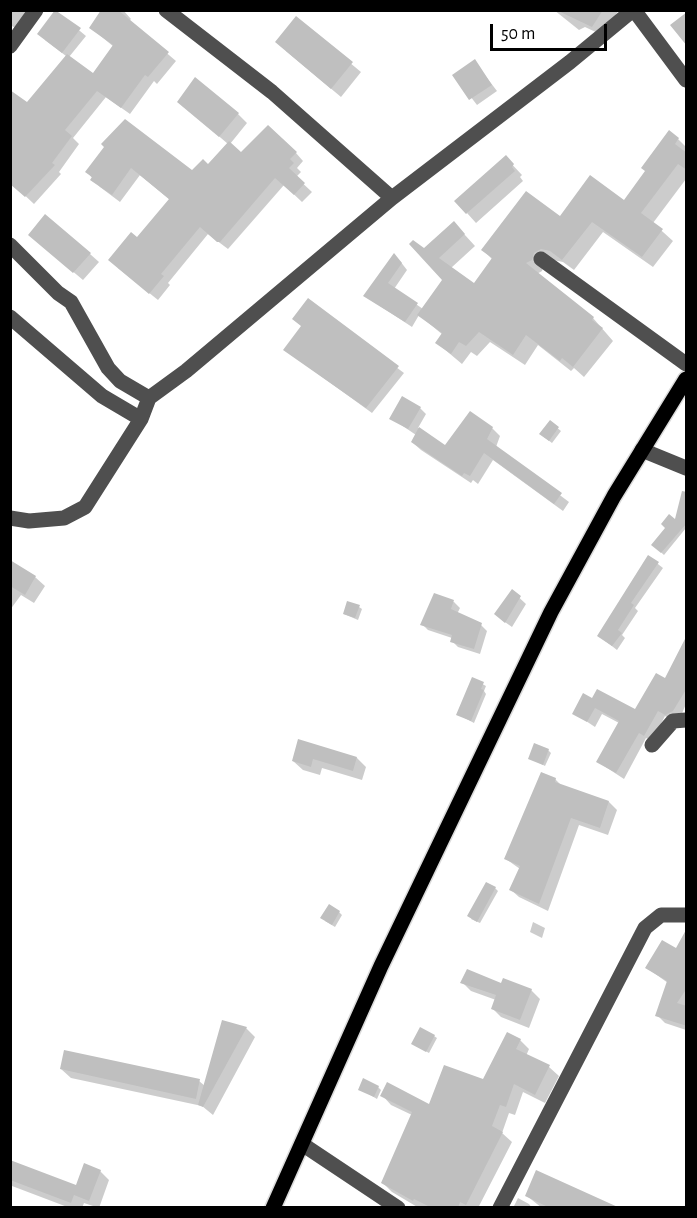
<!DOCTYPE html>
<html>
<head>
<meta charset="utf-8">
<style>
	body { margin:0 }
	#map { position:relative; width:697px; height:1218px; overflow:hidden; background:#fff; font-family:"Alegreya Sans",sans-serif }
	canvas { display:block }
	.frame { position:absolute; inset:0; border:12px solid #000; pointer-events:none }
	.scale { position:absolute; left:490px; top:24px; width:117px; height:27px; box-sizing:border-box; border:3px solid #000; border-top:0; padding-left:8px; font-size:18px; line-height:21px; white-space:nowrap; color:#000; -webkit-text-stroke:4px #fff; paint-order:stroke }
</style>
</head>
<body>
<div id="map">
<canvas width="697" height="1218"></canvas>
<div class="frame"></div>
<div class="scale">50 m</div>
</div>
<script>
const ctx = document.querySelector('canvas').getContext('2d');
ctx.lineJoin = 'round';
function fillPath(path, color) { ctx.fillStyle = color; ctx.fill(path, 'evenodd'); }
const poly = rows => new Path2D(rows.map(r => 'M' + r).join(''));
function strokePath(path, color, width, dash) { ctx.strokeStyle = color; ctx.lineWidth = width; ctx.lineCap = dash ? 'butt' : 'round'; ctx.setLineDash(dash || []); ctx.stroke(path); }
fillPath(poly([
	[10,10,35,10,21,31,10,25],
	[103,10,123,10,131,19,129,21,176,61,157,84,154,81,130,114,106,97,73,138,79,144,59,172,61,174,34,204,18,189,27,104,66,56,45,40,56,11,86,36,69,57,94,75,114,47,91,28],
	[554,10,619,10,602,35,585,27,579,30],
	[296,18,361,72,341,97,286,51],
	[474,61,497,91,477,105,454,75],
	[179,102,238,114,247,123,230,144,241,154,296,153,303,161,297,168,301,172,296,177,312,192,302,202,284,185,228,249,208,234,168,283,170,285,158,300,118,268,170,200,140,175,120,202,100,187,87,172,106,147,192,172,208,166,228,144],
	[678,139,686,147,686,179,653,223,673,241,653,267,603,232,574,270,563,262,553,260,544,264,542,271,537,274,593,318,613,341,584,377,574,368,571,371,538,345,525,365,490,342,477,356,471,352,462,364,437,343,443,335,419,315,412,327,365,296,400,261,407,270,394,289,423,309,444,280,424,250,454,223,475,246,451,268,475,285,493,260,483,250,560,218,625,203],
	[506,158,522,175,520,177,523,181,476,223,467,213],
	[39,243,90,254,99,262,83,280],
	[308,301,404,373,372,413,285,350,302,327],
	[420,408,426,414,418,428,446,447,492,428,500,436,496,447,569,502,563,511,493,460,478,484,473,480,471,483,421,450,412,442,416,435,391,418],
	[550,422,561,431,552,443,544,437],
	[686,507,686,528,664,555,653,545],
	[649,557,663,568,635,608,638,611,622,635,625,638,617,650,604,640],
	[10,562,35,577,45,586,34,603,21,595,10,610],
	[512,591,526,604,512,627,502,620],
	[435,595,454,602,460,608,457,614,481,625,487,631,480,654,458,647,452,641,452,638,428,630,422,624],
	[359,607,362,609,358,620,344,614],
	[686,640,686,704,680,718,673,721,665,716,652,741,646,738,624,779,598,762,619,723,602,714,595,727,574,713,593,700,636,711,665,680],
	[473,679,486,686,484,691,486,694,474,723,457,714],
	[299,741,357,758,366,767,362,780,322,768,320,775,303,770,293,761],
	[548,750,551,753,545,766,530,758],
	[555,779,562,786,609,802,617,810,608,835,579,825,548,911,519,897,510,889,520,869,506,859],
	[495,888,498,891,480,923,471,919],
	[339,912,342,915,335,927,325,921],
	[533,922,545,928,542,938,530,932],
	[686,949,686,1030,665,1023,657,1015,668,983,647,968,676,950],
	[462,982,502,985,531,990,540,999,529,1028,501,1017,493,1009,496,1000,471,991],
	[246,1028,255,1037,213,1115,202,1106,71,1078,61,1069,199,1081,205,1086],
	[434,1036,437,1038,429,1053,416,1046],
	[520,1040,529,1049,526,1056,549,1067,559,1076,545,1103,523,1092,515,1115,509,1113,502,1133,512,1142,478,1208,419,1208,392,1192,383,1183,412,1115,391,1105,382,1095,430,1106,484,1081],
	[378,1087,381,1090,377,1099,360,1089],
	[10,1162,77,1187,100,1171,109,1180,99,1208,84,1203,82,1208,70,1208,12,1186],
	[527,1196,617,1208,542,1208],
	[518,1198,529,1204,532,1208,513,1208]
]), '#0003');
fillPath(poly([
	[55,10,81,28,62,53,37,34],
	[101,10,118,10,169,52,148,77,145,75,121,108,97,91,65,130,72,136,52,163,55,165,25,197,10,184,10,90,27,102,67,54,93,73,113,45,89,28],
	[556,10,603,10,592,27],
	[687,12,687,46,670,25],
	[296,16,353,62,331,89,275,42],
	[475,59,492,85,469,100,452,75],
	[195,77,239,113,219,137,177,102],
	[125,119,192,170,203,159,208,164,229,141,241,152,268,125,297,152,290,159,294,163,289,168,305,183,294,195,275,178,220,242,217,242,200,227,161,274,164,276,149,294,108,260,131,232,137,237,169,199,131,168,112,195,90,180,92,177,85,172,104,147,101,144],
	[669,130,679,138,675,144,687,153,687,170,678,164,641,213,663,229,642,257,592,222,562,260,550,251,541,249,534,253,532,260,526,263,594,317,592,320,603,328,573,367,562,358,560,361,526,335,513,355,479,332,466,346,459,342,451,354,435,343,442,333,417,315,442,280,409,244,413,240,424,248,454,221,465,234,439,258,474,283,492,258,481,250,526,191,560,216,590,175,624,200,645,171,641,168],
	[506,155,514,164,512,167,515,171,466,214,454,201],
	[45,214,91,253,73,273,28,235],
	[394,253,402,263,388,283,418,303,405,322,363,296],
	[308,298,399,366,366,408,283,350,301,326,292,319],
	[402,396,421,407,408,429,389,419],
	[470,411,493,427,487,439,562,493,554,504,484,453,470,476,464,473,462,476,411,442,419,427,445,445],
	[550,420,559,427,549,441,539,434],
	[682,491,687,492,687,523,661,553,651,545,665,528,661,524,669,514,675,519],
	[648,555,659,562,631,603,634,605,618,630,622,633,612,646,597,636],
	[10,560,36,576,25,595,10,586],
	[512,589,521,596,505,623,494,614],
	[434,593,454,600,451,609,482,623,474,649,450,642,452,635,420,625],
	[347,601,360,605,355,618,343,614],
	[687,635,687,688,673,711,665,715,658,711,644,736,639,733,616,773,596,762,619,721,595,708,587,722,572,714,583,693,592,698,597,689,635,709,656,673,665,678],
	[472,677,484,682,481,689,484,690,471,721,456,715],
	[298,739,357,757,353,771,313,759,311,767,292,761],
	[534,743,549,749,543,765,528,759],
	[541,772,556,778,555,782,609,801,600,828,571,818,539,904,509,890,520,866,504,859],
	[486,882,496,887,477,922,467,916],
	[329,904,340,911,332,925,320,918],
	[687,928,687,988,677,1003,687,1006,687,1026,655,1016,667,981,645,968,662,940,676,948],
	[467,969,501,983,503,978,532,989,520,1020,491,1009,496,995,460,983],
	[222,1020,247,1027,203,1107,198,1105],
	[420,1027,435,1035,426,1052,411,1044],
	[507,1032,521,1039,516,1049,550,1065,535,1095,514,1084,506,1107,500,1105,492,1126,503,1132,466,1205,460,1202,458,1208,432,1208,414,1199,413,1201,381,1183,412,1112,380,1096,387,1082,429,1104,444,1065,483,1079],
	[64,1050,200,1079,196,1099,60,1069],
	[363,1078,379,1086,374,1097,358,1090],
	[10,1160,76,1185,84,1163,101,1170,89,1201,74,1195,71,1203,10,1180],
	[536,1170,620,1208,550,1208,525,1196]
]), '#bfbfbf');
const major = poly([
	[273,1208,381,966,551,612,614,496,686,379]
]);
strokePath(major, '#dbdbdb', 18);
strokePath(poly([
	[166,10,272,92,392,198],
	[634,10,686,80],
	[10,46,36,10],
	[10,245,58,293,71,302,108,368,120,381,149,398],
	[541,259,686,364],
	[10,317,102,396,141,419],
	[642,450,686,468],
	[10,518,29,521,64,518,85,507,141,419,149,398,186,371,392,198,570,62,633,10],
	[652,745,673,721,686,720],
	[302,1144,398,1208],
	[500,1208,645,928,661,915,686,915]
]), '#4f4f4f', 15);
strokePath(major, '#000', 15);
</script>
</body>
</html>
